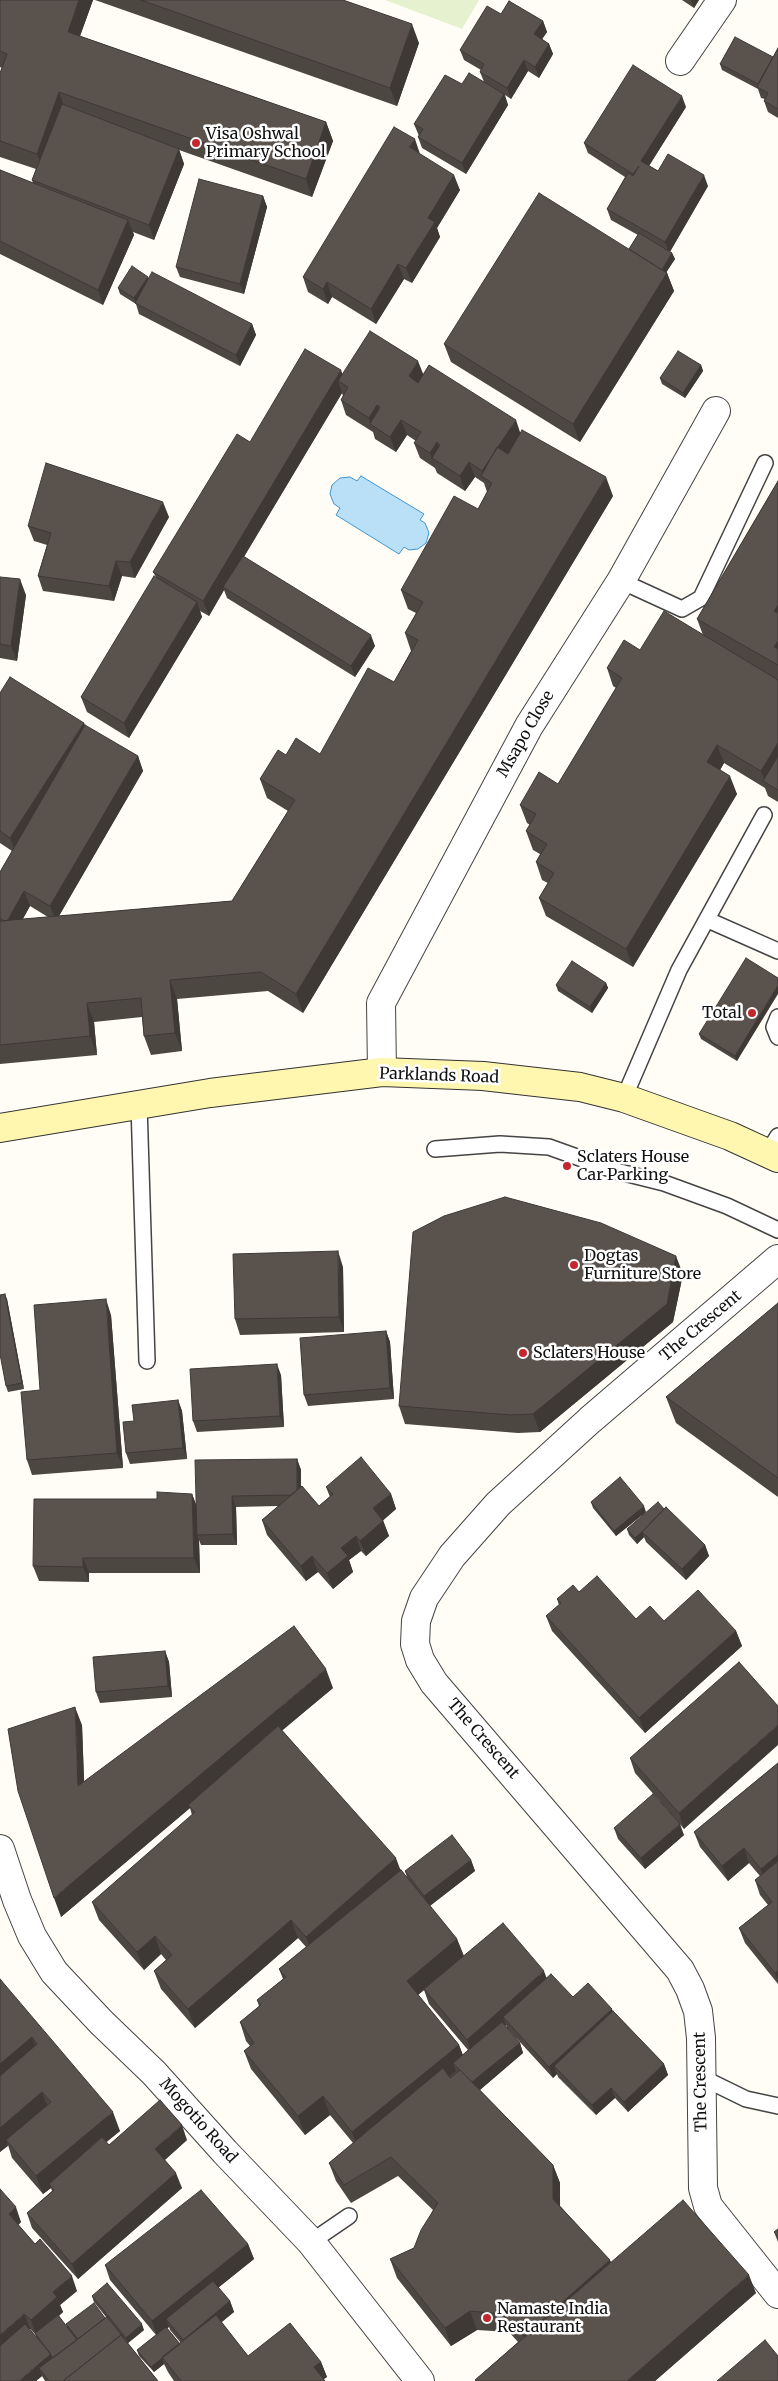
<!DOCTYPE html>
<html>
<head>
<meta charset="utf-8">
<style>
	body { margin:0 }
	canvas { display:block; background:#fffdf5 }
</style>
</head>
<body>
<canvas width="778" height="2381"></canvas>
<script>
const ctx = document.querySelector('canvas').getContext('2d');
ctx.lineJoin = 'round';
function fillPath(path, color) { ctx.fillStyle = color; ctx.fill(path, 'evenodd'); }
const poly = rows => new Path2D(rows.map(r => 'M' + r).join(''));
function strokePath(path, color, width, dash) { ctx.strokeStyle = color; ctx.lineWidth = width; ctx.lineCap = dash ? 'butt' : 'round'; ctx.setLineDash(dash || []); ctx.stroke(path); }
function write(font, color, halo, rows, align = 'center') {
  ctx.font = font + ' Merriweather,serif'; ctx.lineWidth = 5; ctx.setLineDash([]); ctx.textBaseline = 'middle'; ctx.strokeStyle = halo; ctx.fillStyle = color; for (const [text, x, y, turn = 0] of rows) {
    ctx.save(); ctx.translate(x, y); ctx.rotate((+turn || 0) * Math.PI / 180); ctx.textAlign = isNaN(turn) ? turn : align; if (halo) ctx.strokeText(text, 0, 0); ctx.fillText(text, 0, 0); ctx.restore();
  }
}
fillPath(poly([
	[385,0,479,0,462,29]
]), '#e6f2cf');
const water = poly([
	[361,476,424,514,420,520,425,523,429,533,426,543,418,549,409,550,404,547,399,554,336,515,340,508,334,504,330,494,332,485,340,478,350,477,357,481,361,476]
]);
fillPath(water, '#b9e0f7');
strokePath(water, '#3f96cf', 1);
const service = poly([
	[621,581,682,609,701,598,765,463],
	[708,920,778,951],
	[778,1017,774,1027,778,1037],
	[624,1098,679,970,764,815],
	[139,1105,147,1361],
	[435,1149,500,1144,549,1147,616,1171,664,1183,727,1206,778,1230],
	[767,1154,778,1136],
	[701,2077,746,2099,778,2106],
	[311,2242,349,2216]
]);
const minor = poly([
	[680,61,722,0],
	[382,1072,381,1003,529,726,621,581,716,411],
	[778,1259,590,1420,498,1504,452,1556,424,1598,416,1621,415,1644,420,1660,434,1683,680,1970,690,1989,698,2011,701,2038,703,2188,708,2206,778,2294]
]);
const tertiary = poly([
	[0,1849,17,1900,32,1936,54,1972,101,2022,154,2073,225,2152,311,2242,420,2381]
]);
const secondary = poly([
	[0,1128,210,1093,382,1072,483,1076,580,1087,624,1098,730,1136,778,1158]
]);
strokePath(service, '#444', 18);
strokePath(minor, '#444', 30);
strokePath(tertiary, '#444', 30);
strokePath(secondary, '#333', 30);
strokePath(service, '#fff', 15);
strokePath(minor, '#fff', 28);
strokePath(tertiary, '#fff', 28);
strokePath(secondary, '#fff6b0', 28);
fillPath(poly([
	[0,0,93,0,80,36,326,122,333,141,312,197,179,150,184,164,154,240,133,232,134,235,103,305,0,254,0,170,33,183,32,180,36,169,0,157,0,73,2,68,0,67],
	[95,0,343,0,419,43,397,106],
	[682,0,699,0,694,8],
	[501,14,543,21,547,32,542,39,549,44,553,54,539,78,528,71,511,99,505,95,508,105,466,174,422,148,418,137,419,136,414,124,462,84,484,82,480,72,481,70,464,60,460,50],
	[778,48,778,118,768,112,764,101,765,99,761,98,758,89,722,70,720,64,773,57],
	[686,107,649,166,658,171,708,186,670,252,672,253,675,259,666,272,667,273,674,291,580,442,451,362,444,344,629,249,638,235,611,220,607,209,625,177,588,153,584,143],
	[420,154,460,190,437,228,440,237,412,283,404,279,376,324,332,297,328,304,308,292,303,277],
	[263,196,267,207,244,294,180,277,176,267],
	[148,277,148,279,252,324,256,335,240,366,139,314,136,304,120,294,118,288],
	[701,365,703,371,685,398,662,384,660,378],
	[342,374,423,375,520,433,613,496,303,1013,268,991,177,999,182,1051,151,1055,144,1036,142,1017,94,1022,97,1055,0,1064,0,872,12,851,0,843,0,693,84,723,85,726,138,756,143,771,59,916,232,901,288,811,267,798,260,779,286,755,320,754,394,682,411,651,405,633,416,613,408,609,401,590,478,509,487,492,484,483,475,477,465,491,437,473,435,468,420,458,414,443,416,441,407,435,396,452,375,439,373,432,346,415,341,400,343,396,342,393,244,557,375,646,355,677,227,598,224,590,209,616,200,611,202,617,129,738,87,712,81,697,156,577,153,572,250,442],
	[30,906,48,917,23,919],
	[778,481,778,802,768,796,765,788,724,763,720,770,737,794,633,967,546,916,539,898,548,883,542,880,536,862,540,854,533,850,526,831,530,825,527,823,520,805,558,784,616,688,613,686,607,668,640,650,703,635,697,619],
	[169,517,135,578,122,576,114,601,43,591,38,576,47,545,34,541,28,526],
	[0,577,26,595,17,661,0,658],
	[778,978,737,1061,701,1039,699,1034],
	[606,983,608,988,592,1013,558,991,556,985],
	[343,1267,344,1332,240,1335,235,1319],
	[683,1274,673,1322,540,1432,518,1433,405,1424,399,1406],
	[7,1299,24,1389,8,1392,6,1386],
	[778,1303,778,1497,676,1423,666,1397],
	[111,1315,123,1468,32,1475,27,1460,40,1390],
	[386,1331,390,1342,394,1399,308,1406,304,1395],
	[281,1375,284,1427,197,1432,193,1421],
	[178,1400,182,1411,187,1459,130,1464,126,1453,134,1421],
	[297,1459,301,1470,301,1487,319,1506,330,1497,326,1487,391,1494,396,1509,383,1520,389,1536,366,1556,361,1551,349,1560,353,1572,333,1589,318,1572,306,1581,267,1535,262,1520,278,1506,236,1507,237,1545,201,1545,199,1540,200,1573,89,1573,89,1582,39,1581,33,1566,157,1499,192,1494,196,1505],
	[591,1502,646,1512,616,1536,593,1508],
	[664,1509,705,1545,709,1556,686,1580,646,1542,644,1537,637,1544,629,1535,627,1529],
	[579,1592,636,1619,664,1621,736,1631,742,1646,645,1733,552,1631,546,1616,559,1605,557,1599],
	[165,1651,169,1662,172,1697,100,1703,96,1692],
	[333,1688,282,1730,407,1877,405,1871,471,1860,475,1871,430,1906,457,1939,464,1956,547,1978,573,1997,613,2011,664,2064,668,2075,628,2112,615,2098,596,2115,558,2077,557,2074,553,2078,507,2028,506,2025,505,2026,520,2043,523,2053,480,2090,553,2165,560,2183,560,2206,611,2262,756,2293,655,2381,476,2381,475,2380,518,2342,509,2332,477,2330,451,2346,397,2278,390,2259,414,2248,433,2210,398,2176,351,2203,336,2181,329,2163,353,2143,330,2115,305,2135,251,2069,244,2051,250,2046,246,2041,240,2022,259,2006,257,2000,283,1979,279,1969,306,1947,298,1938,195,2028,161,1989,154,1971,166,1960,161,1954,144,1970,99,1920,92,1902,192,1815,190,1808,61,1917,82,1725,84,1782],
	[424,1990,429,2004,468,2050,463,2055,459,2045,418,1995],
	[778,1706,684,1829,635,1773,630,1758],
	[778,1763,778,1984,745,1943,739,1928,768,1905,760,1895,755,1880,760,1876,749,1863,728,1881,700,1847,694,1832],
	[614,1828,684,1835,645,1869,618,1839],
	[0,1979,120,2131,106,2142,109,2145,187,2140,165,2160,182,2188,78,2279,32,2228,27,2213,52,2191,51,2188,43,2194,12,2158,8,2145,0,2152],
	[0,2189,21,2222,18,2225,77,2291,60,2305,63,2312,59,2316,68,2329,66,2324,105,2318,106,2317,94,2302,92,2296,144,2330,128,2343,158,2381,45,2381,42,2376,36,2381],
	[29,2329,30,2329,35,2334,36,2337],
	[778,2229,778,2242,774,2232],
	[248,2244,254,2259,218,2288,230,2301,234,2312,221,2322,248,2356,321,2362,327,2377,323,2379,325,2381,174,2381,168,2372,164,2364,154,2372,139,2356,137,2350,156,2335,110,2280,105,2265],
	[169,2327,170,2330,181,2343,180,2344,167,2328]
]), '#4d4742');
fillPath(poly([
	[79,0,93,0,75,50,68,32],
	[691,0,699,0,694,8],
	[543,21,547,32,538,45,534,34],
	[412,24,419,43,397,106,390,88],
	[549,44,553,54,539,78,535,67],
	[524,60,528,71,511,99,507,88],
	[59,92,66,111,44,172,37,154],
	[504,94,508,105,466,174,462,163],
	[682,96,686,107,645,172,641,161],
	[326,122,333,141,312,197,306,179],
	[415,139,420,154,409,147],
	[179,149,184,164,154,240,149,225],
	[454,175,460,190,437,228,440,237,412,283,406,268,428,218],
	[704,175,708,186,669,253,665,242],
	[263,196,267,207,244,294,240,284],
	[128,220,134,235,103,305,98,290],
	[672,253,675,259,664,276,661,270],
	[398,264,404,279,376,324,371,309],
	[667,273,674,291,580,442,573,424],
	[148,277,150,282,136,304,134,298],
	[327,282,332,297,328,304,323,289],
	[252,324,256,335,240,366,236,355],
	[418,361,424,376,415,392,409,376],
	[701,365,703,371,685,398,683,393],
	[341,370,347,386,338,381,342,393,225,588,223,587,224,590,209,616,203,601],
	[377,405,382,420,371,425,369,418],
	[401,420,407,435,396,452,390,437],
	[516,420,521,435,491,482,485,478,482,471],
	[437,442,442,457,432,458,435,468,430,453],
	[469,462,475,477,465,491,460,476],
	[606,477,613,496,303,1013,296,994],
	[163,502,169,517,135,578,130,562],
	[116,561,122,576,114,601,109,586],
	[20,579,26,595,17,661,11,646],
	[197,602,202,617,129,738,124,723],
	[778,605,778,622,774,611],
	[371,635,375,646,355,677,351,666],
	[778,641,778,658,774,647],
	[84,723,89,738,16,853,10,838],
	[778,743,778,772,765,782,761,771],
	[717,745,724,763,714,781,707,762],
	[138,756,143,771,56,921,50,906],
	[730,776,737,794,633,967,626,949],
	[24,891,30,906,12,937,7,922],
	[170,980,177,999,182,1051,175,1033],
	[606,983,608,988,592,1013,590,1007],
	[778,985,778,994,737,1061,735,1056],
	[87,1003,94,1022,97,1055,90,1036],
	[338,1251,343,1267,344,1332,339,1317],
	[676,1256,683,1274,673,1322,540,1432,533,1414],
	[5,1294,7,1299,24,1389,22,1383],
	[106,1299,111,1315,123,1468,117,1453],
	[386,1331,390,1342,394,1399,390,1388],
	[277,1364,281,1375,284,1427,280,1416],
	[178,1400,182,1411,187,1459,183,1448],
	[297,1459,301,1470,301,1506,298,1495],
	[192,1494,198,1509,197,1535,199,1540,200,1573,194,1558],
	[391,1494,396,1509,379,1524,373,1508],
	[232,1496,236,1507,237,1545,233,1534],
	[644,1506,646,1512,616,1536,614,1531],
	[383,1521,389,1536,366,1556,360,1541],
	[642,1532,644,1537,637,1544,635,1538],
	[356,1536,361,1551,349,1560,353,1572,333,1589,327,1573,341,1548],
	[705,1545,709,1556,686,1580,682,1569],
	[312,1556,318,1572,306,1581,301,1566],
	[83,1558,89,1573,89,1582,83,1567],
	[736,1631,742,1646,645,1733,639,1718],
	[165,1651,169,1662,172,1697,168,1686],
	[326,1669,333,1688,191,1807,188,1805,190,1808,61,1917,54,1898],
	[75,1707,82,1725,85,1804,78,1786],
	[778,1725,778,1745,684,1829,679,1813],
	[680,1824,684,1835,645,1869,641,1858],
	[744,1848,749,1863,728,1881,722,1866],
	[778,1855,778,1874,766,1884,761,1869],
	[396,1858,403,1877,313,1955,306,1937],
	[471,1860,475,1871,428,1907,424,1896],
	[291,1920,298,1938,195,2028,188,2009],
	[155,1936,161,1954,144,1970,137,1952],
	[457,1939,464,1957,413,1999,407,1981],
	[544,1971,550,1987,503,2017,506,2025,472,2055,467,2040],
	[778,1971,778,1980,775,1973],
	[612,2009,616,2020,554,2066,557,2074,553,2078,549,2067],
	[32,2037,39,2056,0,2088,0,2064],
	[520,2043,523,2053,475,2094,471,2083],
	[459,2045,466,2064,453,2063,456,2071,359,2151,352,2132],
	[664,2064,668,2075,628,2112,624,2102],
	[611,2088,615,2098,596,2115,592,2105],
	[42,2092,49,2111,6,2140,8,2146,0,2152,0,2128],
	[323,2096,330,2115,305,2135,298,2116],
	[113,2112,120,2131,52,2187,49,2184,51,2188,43,2194,36,2176],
	[182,2125,187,2140,160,2164,155,2149],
	[553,2165,560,2183,560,2217,553,2199],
	[176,2173,182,2188,78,2279,72,2264],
	[16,2207,21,2222,14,2229,9,2214],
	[248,2244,254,2259,171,2325,166,2319,169,2327,157,2336,152,2321],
	[610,2260,617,2279,530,2354,524,2336],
	[749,2275,756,2293,655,2381,627,2381],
	[72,2276,77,2291,60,2305,63,2312,36,2335,31,2320,53,2292],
	[230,2301,234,2312,187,2351,183,2340],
	[470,2311,477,2330,451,2346,445,2328],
	[24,2314,30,2329,0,2355,0,2335],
	[142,2324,144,2330,128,2343,126,2338],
	[51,2354,55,2365,39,2368,42,2376,36,2381,19,2381],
	[162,2358,164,2364,154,2372,151,2367],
	[321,2362,327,2377,321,2381,314,2367]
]), '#3f3936');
const building = poly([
	[0,0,79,0,68,32,326,122,306,179,59,92,37,154,0,141,0,73,7,54,0,51,0,0],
	[141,0,343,0,412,24,390,88,141,0],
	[509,1,543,21,534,34,549,44,535,67,524,60,507,88,480,72,484,64,460,50,487,6,501,14,509,1],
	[735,37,773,57,758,84,720,64,735,37],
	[778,48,778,109,764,101,768,93,757,87,778,48],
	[633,65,682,96,641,161,658,171,668,154,704,175,665,242,607,209,628,173,633,176,639,166,633,174,584,143,633,65],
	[469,73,504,94,462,163,418,137,423,129,414,124,445,75,462,84,469,73],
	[62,104,179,149,149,225,32,180,62,104],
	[394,127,415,139,409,147,454,175,428,218,435,222,406,268,398,264,371,309,327,282,323,289,303,277,394,127],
	[0,170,128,220,98,290,0,241,0,170],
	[199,179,263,196,240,284,176,267,199,179],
	[539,193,667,273,573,424,444,344,539,193],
	[639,233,672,253,662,270,629,249,639,233],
	[132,266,148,277,134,298,118,288,132,266],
	[152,272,252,324,236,355,135,303,152,272],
	[370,331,418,361,409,376,418,383,429,365,516,420,482,471,469,462,460,476,432,458,440,445,437,442,430,453,414,443,421,432,401,420,390,437,370,424,380,407,377,405,369,418,341,400,348,387,338,381,370,331],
	[305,349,341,370,203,601,153,572,237,434,250,442,305,349],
	[678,351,701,365,683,393,660,378,678,351],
	[522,430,606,477,296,994,261,972,170,980,175,1033,144,1036,141,998,87,1003,90,1036,0,1045,0,921,232,901,295,800,260,779,278,750,286,755,296,738,320,754,368,668,394,682,418,640,405,633,423,602,401,590,454,496,478,509,492,483,481,476,497,447,508,454,522,430],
	[46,463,163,502,130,562,116,561,109,586,38,576,51,533,28,526,46,463],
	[778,481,778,605,774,611,778,613,778,641,774,647,778,649,778,665,697,619,778,481],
	[243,556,371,635,351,666,223,587,243,556],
	[154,576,197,602,124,723,81,697,154,576],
	[0,577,20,579,11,646,0,644,0,577],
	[664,611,778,680,778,743,761,771,717,745,707,762,730,776,626,949,539,898,554,873,536,862,547,844,526,831,536,814,520,805,539,772,558,784,622,678,607,668,624,640,640,650,664,611],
	[10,677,84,723,10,838,0,831,0,693,10,677],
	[85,725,138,756,50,906,24,891,8,920,4,921,0,918,0,872,85,725],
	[778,756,778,790,763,781,778,756],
	[746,958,778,978,778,985,735,1056,699,1034,746,958],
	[572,961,606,983,590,1007,556,985,572,961],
	[505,1197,601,1223,676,1256,667,1304,533,1414,511,1415,399,1406,413,1232,444,1216,505,1197],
	[338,1251,339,1317,235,1319,233,1254,338,1251],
	[5,1294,22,1383,6,1386,0,1354,0,1295,5,1294],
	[106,1299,117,1453,27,1460,21,1392,40,1390,34,1305,106,1299],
	[778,1303,778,1478,666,1397,778,1303],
	[386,1331,390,1388,304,1395,300,1338,386,1331],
	[277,1364,280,1416,193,1421,190,1369,277,1364],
	[178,1400,183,1448,126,1453,123,1422,134,1421,132,1405,178,1400],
	[361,1457,391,1494,373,1508,383,1521,360,1541,356,1536,341,1548,348,1556,327,1573,312,1556,301,1566,262,1520,302,1486,319,1506,333,1494,326,1487,361,1457],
	[297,1459,297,1490,291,1495,232,1496,233,1534,197,1535,195,1460,297,1459],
	[620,1477,644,1506,614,1531,591,1502,620,1477],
	[157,1492,192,1494,194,1558,83,1558,83,1567,33,1566,34,1499,157,1499,157,1492],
	[658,1502,664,1509,644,1530,635,1538,627,1529,658,1502],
	[666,1507,705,1545,682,1569,642,1532,666,1507],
	[597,1576,636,1619,650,1606,664,1621,698,1590,736,1631,639,1718,546,1616,561,1603,557,1599,573,1585,579,1592,597,1576],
	[294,1626,326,1669,54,1898,18,1791,8,1729,75,1707,78,1786,294,1626],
	[165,1651,168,1686,96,1692,93,1657,165,1651],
	[739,1662,778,1706,778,1725,679,1813,630,1758,739,1662],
	[278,1726,396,1858,306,1937,291,1920,188,2009,154,1971,172,1955,155,1936,137,1952,92,1902,195,1812,188,1805,278,1726],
	[778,1763,778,1855,761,1869,744,1848,722,1866,694,1832,778,1763],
	[653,1794,680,1824,641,1858,614,1828,653,1794],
	[452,1835,471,1860,424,1896,405,1871,452,1835],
	[778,1861,778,1971,775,1973,739,1928,772,1902,755,1880,778,1861],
	[401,1870,457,1939,407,1981,459,2045,352,2132,323,2096,298,2116,244,2051,254,2043,240,2022,261,2005,257,2000,286,1977,279,1969,401,1870],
	[503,1923,544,1971,467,2040,424,1989,503,1923],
	[551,1974,573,1997,588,1983,612,2009,549,2067,503,2017,551,1974],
	[0,1979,113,2112,36,2176,6,2140,51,2102,42,2092,0,2128,0,2076,37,2044,32,2037,0,2064,0,1979],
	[613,2011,664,2064,624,2102,611,2088,592,2105,554,2066,613,2011],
	[502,2022,520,2043,472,2082,453,2063,502,2022],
	[443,2068,450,2078,460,2070,553,2165,553,2199,610,2260,524,2336,502,2314,470,2311,445,2328,390,2259,414,2248,421,2230,438,2203,391,2157,344,2185,329,2163,443,2068],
	[160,2100,182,2125,155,2149,176,2173,72,2264,27,2213,54,2190,49,2184,102,2137,109,2145,160,2100],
	[0,2189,16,2207,9,2214,35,2244,40,2239,72,2276,53,2292,57,2297,31,2320,24,2314,0,2335,0,2189],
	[201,2190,248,2244,152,2321,105,2265,201,2190],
	[683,2200,749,2275,627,2381,477,2381,475,2380,683,2200],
	[778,2229,778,2236,774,2232,778,2229],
	[213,2281,230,2301,183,2340,166,2319,213,2281],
	[107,2283,142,2324,126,2338,92,2296,107,2283],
	[94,2303,105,2318,78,2339,66,2324,94,2303],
	[58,2315,77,2340,53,2358,35,2333,58,2315],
	[216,2315,248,2356,290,2323,321,2362,314,2367,325,2381,181,2381,162,2357,216,2315],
	[107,2317,124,2338,121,2335,63,2381,49,2381,39,2368,107,2317],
	[25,2324,51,2354,19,2381,0,2381,0,2346,25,2324],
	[166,2327,180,2344,151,2367,137,2350,166,2327],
	[121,2335,158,2381,63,2381,121,2335],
	[765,2340,778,2356,778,2381,717,2381,765,2340]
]);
fillPath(building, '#5a524d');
strokePath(building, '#3f3936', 1);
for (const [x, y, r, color] of [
	[196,143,5,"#c4262e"],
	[752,1013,5,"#c4262e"],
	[567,1166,5,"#c4262e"],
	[574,1265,5,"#c4262e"],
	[523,1353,5,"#c4262e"],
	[487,2318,5,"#c4262e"]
]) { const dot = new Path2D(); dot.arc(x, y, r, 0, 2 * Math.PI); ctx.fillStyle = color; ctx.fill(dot); strokePath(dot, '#fff', 2); }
write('16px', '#111', '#fff', [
	["Visa Oshwal",206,134],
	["Primary School",206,152],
	["Total",742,1013,"right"],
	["Sclaters House",577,1157],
	["Car Parking",577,1175],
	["Dogtas",584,1256],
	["Furniture Store",584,1274],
	["Sclaters House",533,1353],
	["Namaste India",497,2309],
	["Restaurant",497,2327]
], 'left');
write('16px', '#111', '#fff', [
	["Msapo Close",526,734,-60],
	["Parklands Road",439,1076,2],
	["The Crescent",701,1326,-40],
	["The Crescent",483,1739,49],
	["The Crescent",701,2082,-91],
	["Mogotio Road",198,2121,48]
]);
</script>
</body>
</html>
